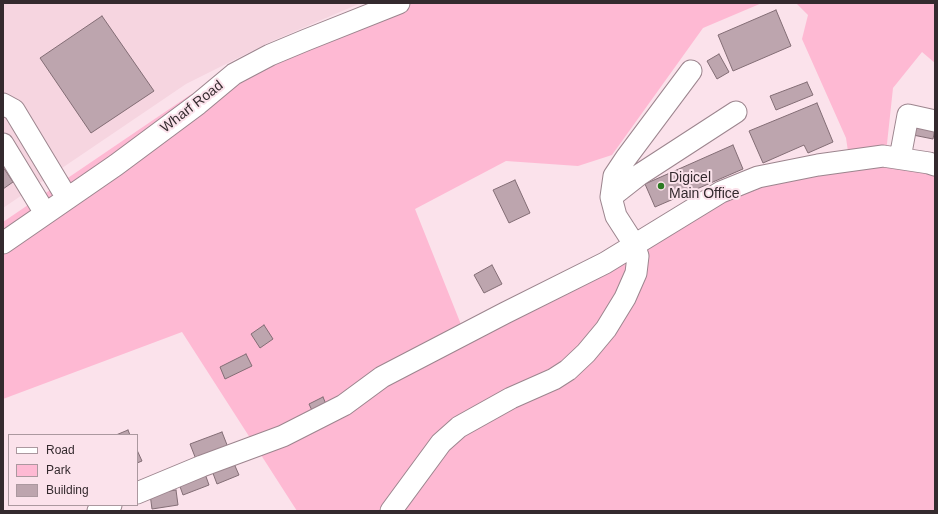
<!DOCTYPE html>
<html>
<head>
<meta charset="utf-8">
<style>
	body { margin:0 }
	#map { position:relative; width:938px; height:514px; overflow:hidden; background:#fbe2eb; font-family:Helvetica,sans-serif }
	canvas { display:block }
	.frame { position:absolute; inset:0; border:4px solid #342a2e; pointer-events:none }
	.legend { position:absolute; left:8px; top:434px; width:130px; height:72px; box-sizing:border-box; background:#fbe2eb; border:1px solid #ab989f; margin:0; padding:5px 7px; list-style:none; font-size:12px; color:#342a2e }
	.legend li { display:flex; align-items:center; gap:8px; height:20px }
	.legend b { width:20px; border:1px solid #ab989f }
</style>
</head>
<body>
<div id="map">
<canvas width="938" height="514"></canvas>
<div class="frame"></div>
<ul class="legend">
<li><b style="height:5px;background:#fff"></b>Road</li>
<li><b style="height:11px;background:#feb9d3"></b>Park</li>
<li><b style="height:11px;background:#bda5ae"></b>Building</li>
</ul>
</div>
<script>
const ctx = document.querySelector('canvas').getContext('2d');
ctx.lineJoin = 'round';
function fillPath(path, color) { ctx.fillStyle = color; ctx.fill(path, 'evenodd'); }
const poly = rows => new Path2D(rows.map(r => 'M' + r).join(''));
function strokePath(path, color, width, dash) { ctx.strokeStyle = color; ctx.lineWidth = width; ctx.lineCap = dash ? 'butt' : 'round'; ctx.setLineDash(dash || []); ctx.stroke(path); }
function write(font, color, halo, rows, align = 'center') {
  ctx.font = font + ' Helvetica,sans-serif'; ctx.lineWidth = 4; ctx.setLineDash([]); ctx.textBaseline = 'middle'; ctx.strokeStyle = halo; ctx.fillStyle = color; for (const [text, x, y, turn = 0] of rows) {
    ctx.save(); ctx.translate(x, y); ctx.rotate((+turn || 0) * Math.PI / 180); ctx.textAlign = isNaN(turn) ? turn : align; if (halo) ctx.strokeText(text, 0, 0); ctx.fillText(text, 0, 0); ctx.restore();
  }
}
fillPath(poly([
	[3,3,361,3,270,42,186,84,3,208]
]), '#f6d5e0');
fillPath(poly([
	[389,3,762,3,703,28,612,155,578,166,506,161,415,209,464,332,760,185,881,163,935,172,935,511,297,511,182,332,3,399,3,222,190,95,285,48],
	[796,3,935,3,935,63,922,52,893,88,886,153,849,158,846,138,802,39,808,15]
]), '#feb9d3');
const building = poly([
	[776,10,791,46,733,71,718,35,776,10],
	[102,16,154,91,91,133,40,58,102,16],
	[719,54,729,72,717,79,707,61,719,54],
	[807,82,813,95,776,110,770,96,807,82],
	[817,103,833,142,808,153,804,145,763,163,749,131,817,103],
	[916,124,935,129,933,139,913,135,916,124],
	[733,145,743,169,655,207,645,184,733,145],
	[3,167,13,182,3,189,3,167],
	[515,180,530,213,509,223,493,190,515,180],
	[492,265,502,284,484,293,474,275,492,265],
	[264,325,273,339,260,348,251,334,264,325],
	[246,354,252,366,225,379,220,367,246,354],
	[323,397,328,409,314,415,309,404,323,397],
	[128,430,130,435,116,435,128,430],
	[222,432,229,450,197,462,190,444,222,432],
	[137,450,142,461,137,463,137,450],
	[232,459,239,475,217,484,211,468,232,459],
	[204,471,209,485,183,495,178,481,204,471],
	[176,490,178,505,152,509,150,494,176,490]
]);
fillPath(building, '#bda5ae');
strokePath(building, '#836d75', 1);
const minor = poly([
	[3,104,14,110,67,198],
	[3,144,45,213],
	[900,158,908,115,935,121],
	[611,197,639,175,736,112],
	[3,243,116,165,198,104,234,74,270,55,306,40,399,3],
	[137,493,202,466,283,436,344,405,382,377,505,313,605,263,721,192,758,177,818,165,883,156,929,163,935,165],
	[98,511,111,505],
	[391,511,441,443,459,427,511,398,554,379,568,370,586,353,606,329,625,298,636,273,638,256,634,244,616,216,611,197,614,176,626,158,691,71]
]);
strokePath(minor, '#9c858e', 23);
strokePath(minor, '#fff', 21);
for (const [x, y, r, color] of [
	[661,186,4,"#2c7a23"]
]) { const dot = new Path2D(); dot.arc(x, y, r, 0, 2 * Math.PI); ctx.fillStyle = color; ctx.fill(dot); strokePath(dot, '#fbe2eb', 1.5); }
write('14px', '#342a2e', '#fbe2eb', [
	["Wharf Road",192,107,-38]
]);
write('14px', '#342a2e', '#fbe2eb', [
	["Digicel",669,178],
	["Main Office",669,194]
], 'left');
</script>
</body>
</html>
